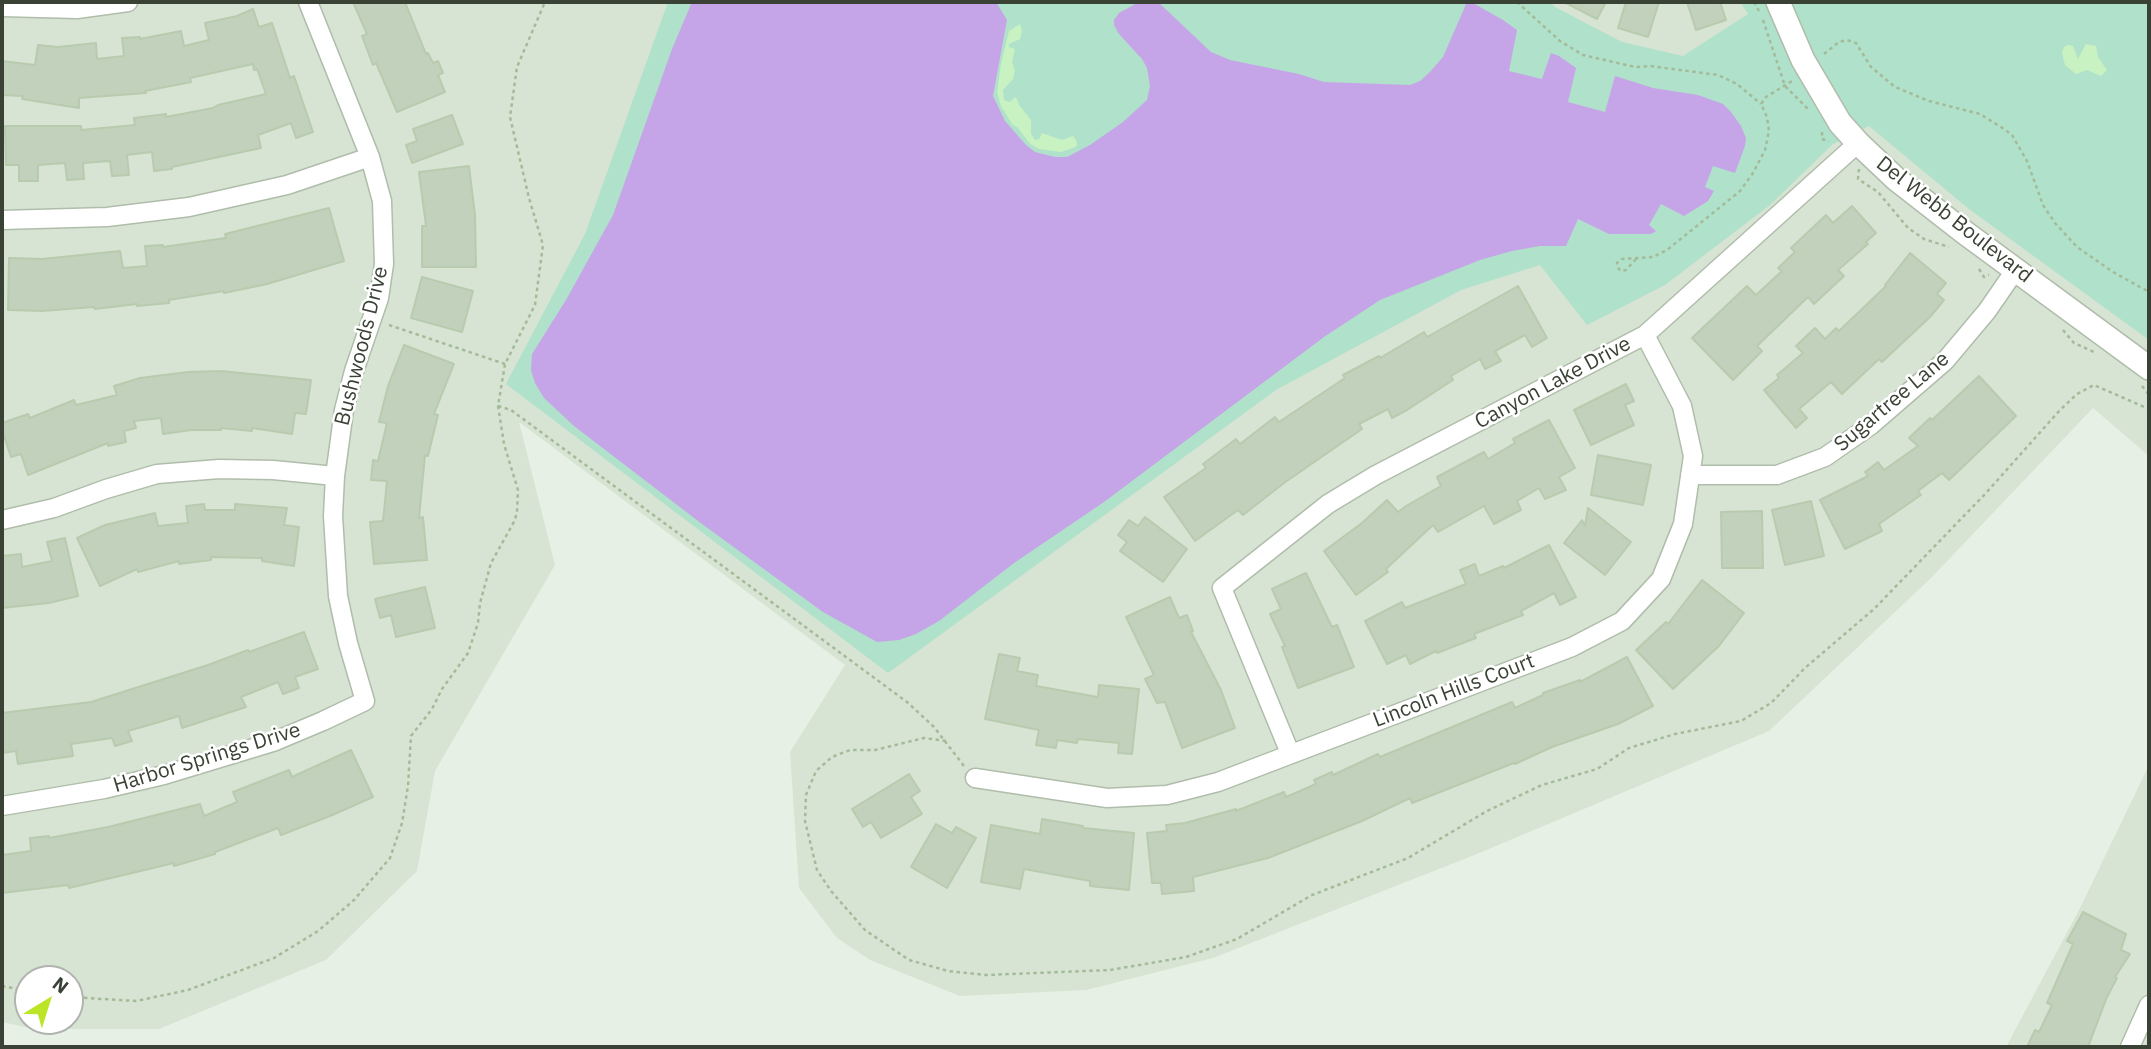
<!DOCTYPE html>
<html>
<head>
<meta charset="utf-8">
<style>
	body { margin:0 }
	#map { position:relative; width:2151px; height:1049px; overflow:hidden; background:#e7f0e4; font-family:"IBM Plex Sans",sans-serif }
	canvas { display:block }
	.frame { position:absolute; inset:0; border:4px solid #394235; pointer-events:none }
	.north { position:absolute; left:14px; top:965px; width:70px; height:70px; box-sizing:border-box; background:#fff; border:2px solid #b0b3ae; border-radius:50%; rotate:38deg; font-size:19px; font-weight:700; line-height:28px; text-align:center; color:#394235 }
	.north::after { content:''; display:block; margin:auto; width:24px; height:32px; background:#bbe526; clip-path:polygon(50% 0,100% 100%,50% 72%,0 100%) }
</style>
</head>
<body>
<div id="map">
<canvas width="2151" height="1049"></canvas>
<div class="frame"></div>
<div class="north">N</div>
</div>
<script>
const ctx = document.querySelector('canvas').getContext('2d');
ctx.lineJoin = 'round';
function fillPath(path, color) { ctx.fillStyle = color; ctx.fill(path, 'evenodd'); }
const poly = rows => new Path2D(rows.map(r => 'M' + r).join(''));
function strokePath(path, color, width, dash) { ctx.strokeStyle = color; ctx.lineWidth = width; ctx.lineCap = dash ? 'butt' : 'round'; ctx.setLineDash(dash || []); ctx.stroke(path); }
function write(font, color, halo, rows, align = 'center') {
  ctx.font = font + ' "IBM Plex Sans",sans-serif'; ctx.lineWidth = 5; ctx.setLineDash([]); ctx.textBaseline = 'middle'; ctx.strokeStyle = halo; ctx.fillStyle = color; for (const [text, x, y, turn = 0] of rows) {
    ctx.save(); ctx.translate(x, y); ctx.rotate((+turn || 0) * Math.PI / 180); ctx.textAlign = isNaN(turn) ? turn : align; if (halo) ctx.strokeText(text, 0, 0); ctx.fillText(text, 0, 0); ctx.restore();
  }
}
fillPath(poly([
	[2,2,2149,2,2149,456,2093,408,1931,578,1769,731,1477,854,1213,958,1086,990,960,996,870,960,837,938,799,888,790,752,845,665,519,422,555,565,435,771,417,871,326,960,159,1029,34,1029,2,1022],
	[28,979,70,979,70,1021,28,1021],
	[2149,765,2149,1047,2006,1047,2080,908]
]), '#d7e4d3');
fillPath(poly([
	[668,2,1550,2,1555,7,1622,42,1683,56,1748,14,1740,2,2149,2,2149,340,1969,209,1869,126,1833,144,1770,205,1665,285,1587,325,1540,265,1461,290,1276,390,888,673,506,384,585,234]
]), '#b0e1ca');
fillPath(poly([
	[1020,24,1022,31,1020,39,1009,44,1009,47,1015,49,1012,62,1015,70,1013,79,1003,90,1004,100,1010,102,1015,97,1017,99,1019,105,1031,120,1031,134,1035,140,1039,139,1042,133,1062,140,1073,136,1077,142,1077,146,1073,148,1061,152,1039,149,1030,144,1018,128,1012,124,1001,106,997,92,1001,64,1009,31],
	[2086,44,2096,46,2098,57,2107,70,2101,76,2087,70,2076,74,2065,65,2062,53,2064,47,2068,45,2073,46,2078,59]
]), '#c9f2c2');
fillPath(poly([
	[692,2,996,2,1007,20,993,96,1005,121,1026,145,1035,152,1055,157,1067,157,1090,145,1123,122,1147,100,1150,86,1147,68,1142,59,1119,34,1114,25,1114,20,1119,13,1139,2,1158,2,1211,52,1230,60,1299,74,1324,82,1410,85,1420,81,1429,73,1443,57,1467,2,1471,2,1503,20,1517,30,1509,71,1542,79,1551,53,1559,56,1576,68,1568,102,1605,112,1615,76,1653,88,1698,95,1723,104,1731,112,1741,126,1746,138,1745,146,1735,173,1713,166,1705,187,1714,191,1708,201,1684,216,1661,204,1649,225,1656,231,1651,234,1609,234,1578,219,1566,246,1540,246,1512,251,1480,260,1380,300,1324,337,1104,502,1014,563,939,621,916,634,899,640,877,642,823,612,702,524,574,426,544,398,535,383,531,370,532,354,566,300,613,215,672,49]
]), '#c5a5e8');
const building = poly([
	[353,2,405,2,426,54,428,53,433,63,438,61,443,73,438,75,445,92,397,112,376,63,373,65,362,36,367,34,353,2],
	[1564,2,1606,2,1597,19,1564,2],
	[1626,2,1659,2,1648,37,1618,28,1626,2],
	[1687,2,1720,2,1726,20,1696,30,1687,2],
	[253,9,259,27,272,23,290,78,294,76,313,132,296,138,291,123,258,135,261,148,172,167,172,169,154,171,152,152,127,155,129,175,112,176,110,161,83,163,84,179,67,180,65,163,38,165,38,181,19,181,19,165,6,165,5,126,81,126,81,130,135,125,134,118,166,114,166,117,213,108,218,105,266,94,257,69,254,70,253,64,190,78,191,82,145,91,146,93,79,98,79,108,22,99,23,96,2,95,2,61,35,65,38,45,58,47,96,43,97,59,124,56,122,38,140,37,140,39,181,31,184,46,209,40,205,23,237,16,253,9],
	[452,115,463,144,412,163,406,145,417,141,413,129,452,115],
	[469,166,475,215,476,267,422,267,422,226,426,226,419,172,469,166],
	[1852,206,1876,233,1866,242,1868,244,1838,270,1844,276,1814,304,1808,297,1757,346,1762,351,1733,380,1692,338,1747,286,1756,295,1782,271,1778,268,1795,252,1791,248,1826,215,1833,223,1852,206],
	[329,208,344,261,267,284,224,293,224,291,169,300,169,303,137,306,137,304,95,309,94,307,42,311,8,310,9,258,42,259,120,251,123,268,147,266,145,246,163,245,163,247,226,238,225,234,329,208],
	[1910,253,1946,283,1937,294,1944,300,1930,317,1882,362,1879,359,1842,394,1831,382,1799,409,1807,418,1796,428,1764,390,1779,378,1777,375,1803,353,1796,346,1815,328,1825,339,1836,328,1839,331,1886,286,1885,285,1910,253],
	[422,277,473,291,462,332,411,318,422,277],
	[1518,286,1547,338,1532,347,1525,335,1495,351,1501,361,1485,369,1480,359,1451,376,1453,380,1407,410,1392,418,1388,409,1359,424,1362,429,1284,483,1243,515,1238,510,1195,541,1164,497,1206,468,1203,464,1236,439,1240,444,1275,417,1279,422,1345,378,1343,375,1379,356,1380,358,1424,332,1427,337,1518,286],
	[404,345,454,364,434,414,438,415,428,456,425,455,419,518,423,517,427,560,374,564,370,522,383,521,387,481,371,480,373,460,378,461,387,423,379,422,388,386,404,345],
	[221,371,311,380,306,414,295,413,292,434,252,428,252,431,221,428,221,430,191,430,163,434,161,418,134,421,136,428,124,431,126,442,108,446,108,443,28,475,21,454,11,457,2,430,2,423,28,414,30,418,74,400,76,405,117,395,114,386,140,378,188,372,221,371],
	[1979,376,2016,416,1949,480,1942,473,1918,491,1921,495,1879,524,1882,531,1845,549,1820,500,1868,476,1865,472,1878,462,1884,470,1918,446,1909,438,1930,418,1932,420,1979,376],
	[1626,384,1634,401,1625,405,1634,425,1591,445,1574,410,1626,384],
	[1549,420,1575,468,1559,477,1566,490,1545,499,1539,488,1517,501,1521,510,1494,524,1484,506,1438,532,1433,525,1386,569,1388,572,1356,595,1324,551,1362,523,1387,500,1398,512,1406,506,1441,486,1437,477,1484,452,1488,459,1515,443,1513,439,1549,420],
	[1598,455,1651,465,1643,505,1591,495,1598,455],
	[1811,501,1824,556,1785,565,1772,510,1811,501],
	[204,504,205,510,235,510,235,504,287,508,284,525,299,527,294,566,262,561,262,558,211,557,211,560,179,564,179,561,138,572,137,569,100,586,77,538,105,525,155,513,158,526,188,523,186,506,204,504],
	[1588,508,1631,542,1605,575,1564,543,1582,520,1585,526,1588,508],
	[1762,511,1763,568,1722,568,1721,512,1762,511],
	[1145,517,1187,549,1163,582,1120,551,1127,542,1118,535,1129,520,1138,526,1145,517],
	[65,538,78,596,49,603,2,608,2,556,21,554,22,567,52,561,47,542,65,538],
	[1549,545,1576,597,1560,605,1554,593,1521,611,1523,615,1474,634,1476,638,1437,653,1436,651,1410,664,1406,655,1387,664,1365,621,1402,602,1405,608,1466,584,1460,570,1475,564,1479,576,1503,566,1504,568,1549,545],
	[1306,573,1332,627,1337,625,1354,667,1298,688,1282,647,1285,646,1270,614,1281,609,1272,589,1306,573],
	[1702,580,1744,613,1719,646,1673,689,1636,650,1666,622,1668,624,1702,580],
	[425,587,435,628,396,637,391,615,380,618,375,599,425,587],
	[1170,597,1179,618,1187,615,1193,631,1191,632,1221,690,1235,728,1182,748,1165,702,1157,703,1145,679,1154,675,1126,617,1170,597],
	[304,632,318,669,295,677,299,688,283,694,278,682,241,697,246,707,182,728,179,716,156,723,128,731,132,741,115,746,112,738,71,744,73,756,18,764,16,751,2,753,2,713,91,702,208,665,248,650,249,652,304,632],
	[999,654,1020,658,1017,671,1038,675,1036,686,1098,697,1099,685,1139,689,1132,754,1118,753,1119,743,1078,739,1077,743,1057,740,1056,748,1036,745,1039,730,985,719,999,654],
	[1627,657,1653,706,1618,724,1552,747,1515,764,1514,763,1412,803,1410,798,1362,821,1268,858,1193,877,1194,891,1162,894,1161,883,1152,883,1147,833,1167,831,1166,825,1185,823,1236,809,1236,811,1284,792,1286,797,1316,784,1314,780,1332,772,1333,775,1378,754,1380,757,1512,702,1515,708,1543,695,1543,693,1580,680,1580,682,1627,657],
	[351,750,373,797,330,816,281,835,278,828,215,852,215,854,174,866,174,863,69,888,68,885,2,893,2,855,31,851,30,838,49,836,49,838,108,827,200,804,204,816,237,802,233,792,289,770,292,777,351,750],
	[909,774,920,791,911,797,922,814,881,838,871,822,863,827,852,809,909,774],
	[1042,819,1083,826,1083,828,1134,833,1129,890,1090,886,1090,881,1024,869,1020,889,981,882,991,825,1040,834,1042,819],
	[936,824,952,833,956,827,976,838,947,888,911,867,936,824],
	[2083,912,2126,934,2121,950,2130,954,2115,977,2117,978,2107,997,2088,1047,2027,1047,2035,1030,2039,1032,2052,1005,2047,1003,2073,944,2067,941,2083,912]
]);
fillPath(building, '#c2d1bb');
strokePath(building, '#b8cbaf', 2);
const minor = poly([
	[2,7,77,9,128,2],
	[2,220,107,217,189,207,287,185,370,157],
	[1690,475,1777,475,1825,457,1871,425,1945,361,1987,311,2016,269],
	[2,520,54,508,106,489,157,474,219,469,273,470,335,476],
	[1290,753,1222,588,1328,504,1376,475,1645,335,1858,143],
	[975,778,1107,798,1167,795,1218,782,1572,647,1622,621,1661,579,1683,524,1693,456,1682,406,1645,335],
	[2,806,104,789,164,775,273,742,323,721,365,701,348,643,338,596,333,516,335,476,344,410,354,371,379,298,384,264,382,201,370,157,308,2],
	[2130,1047,2149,1005]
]);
const tertiary = poly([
	[1778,2,1803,60,1840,123,1858,143,1896,179,1964,232,2149,368]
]);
strokePath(minor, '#b0bdab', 21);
strokePath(tertiary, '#b0bdab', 26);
strokePath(poly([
	[1517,2,1560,41,1583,55,1635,67,1650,66,1718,75,1737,84,1761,104],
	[1754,2,1759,11],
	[1763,20,1785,86,1808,109],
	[1824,54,1839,42,1847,40,1856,43,1871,67,1895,87,1929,101,1980,114,2001,127,2012,135,2027,161,2043,205,2055,223,2077,247,2113,272,2149,292],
	[1822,132,1822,139,1829,141],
	[1859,169,1858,179,1878,192,1908,228,1924,239,1949,247],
	[1636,259,1626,270,1621,271,1617,267,1617,263,1622,259,1653,257,1667,250,1740,191,1753,173,1765,150,1769,131,1767,117,1761,104,1766,97,1792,81],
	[1979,269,1984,277,1989,275],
	[389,325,505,364],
	[2063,330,2074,343,2094,352],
	[2142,386,2149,395],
	[498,406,511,410,907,702,934,727,964,766],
	[946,741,924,738,875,750,850,750,832,757,816,771,806,795,805,821,817,870,831,891,865,930,909,960,948,971,986,975,1110,970,1186,957,1237,939,1312,895,1408,858,1487,811,1542,785,1597,769,1629,748,1675,734,1741,721,1771,703,1805,668,1874,609,1986,493,2060,410,2077,394,2094,385,2149,409],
	[2,986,28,991],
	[70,997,136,1001,188,990,274,958,318,931,354,900,390,858,402,823,408,786,411,736,432,709,442,689,468,653,478,623,480,603,491,563,515,520,517,511,518,490,504,444,498,406,505,364,535,305,543,245,529,198,510,117,517,67,545,2]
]), '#a4bb9a', 2.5, [3.5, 3.5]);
strokePath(minor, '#fff', 18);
strokePath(tertiary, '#fff', 23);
write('21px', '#394235', '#fff', [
	["Del Webb Boulevard",1954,220,38],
	["Bushwoods Drive",362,346,-76],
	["Canyon Lake Drive",1553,383,-28],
	["Sugartree Lane",1892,402,-40],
	["Lincoln Hills Court",1454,691,-21],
	["Harbor Springs Drive",207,758,-17]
]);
</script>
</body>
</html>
